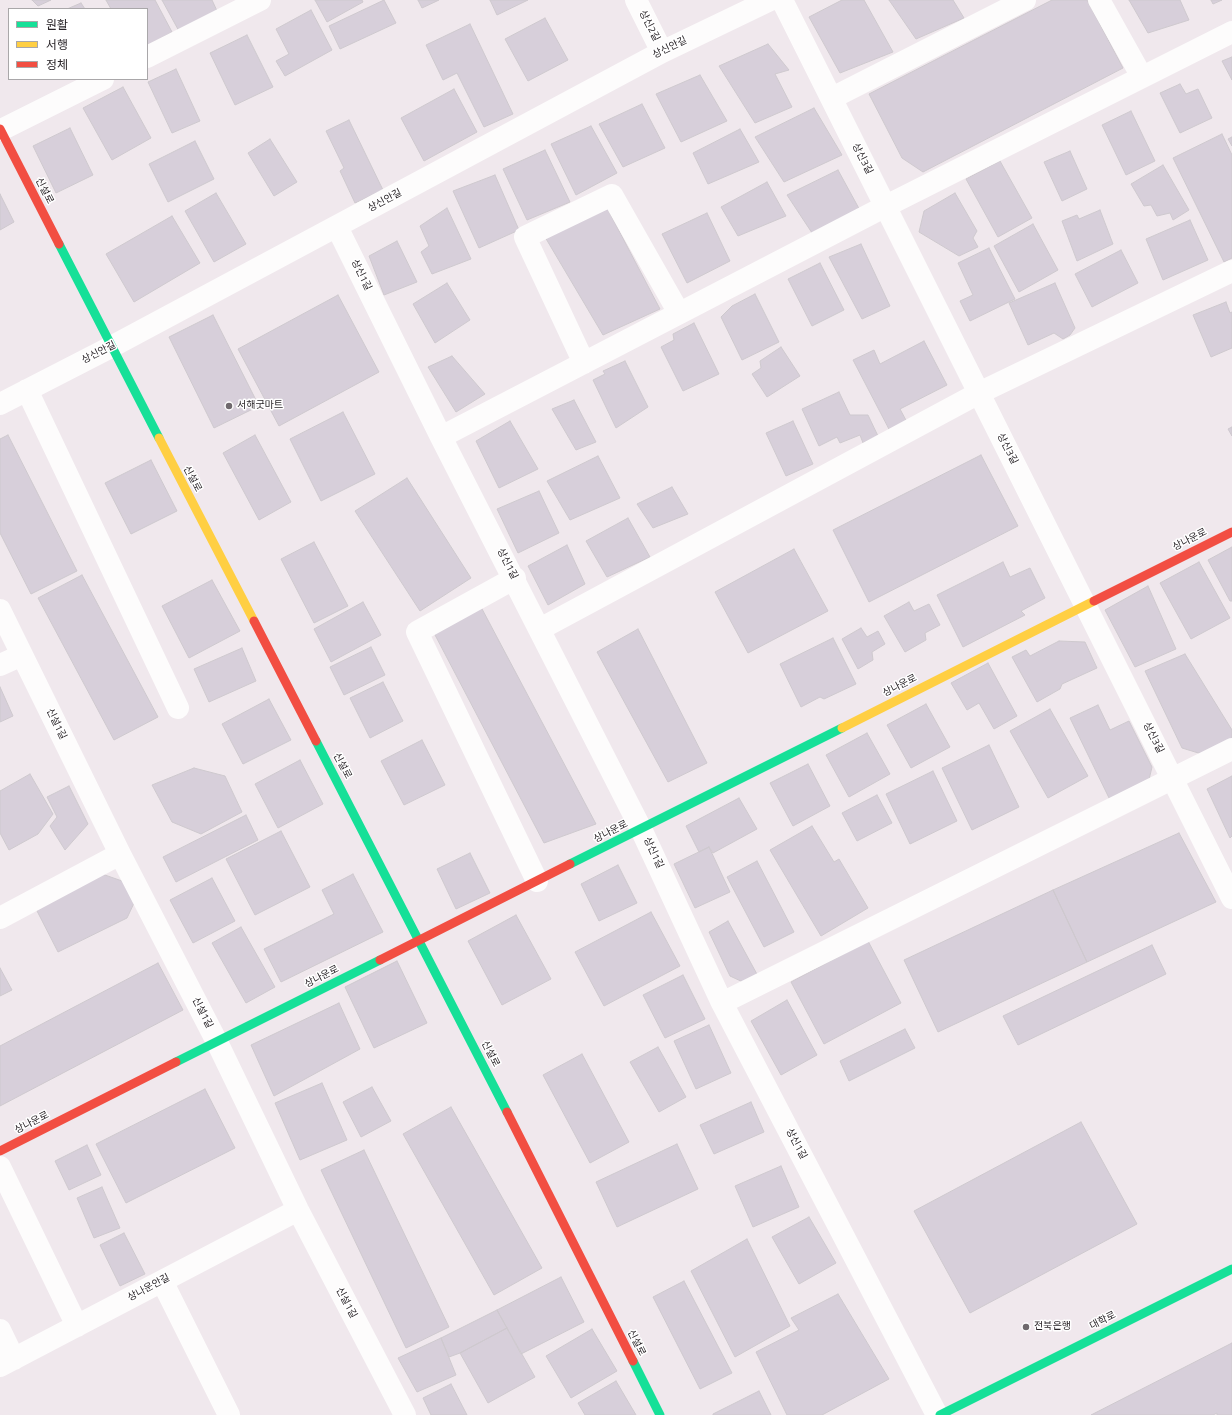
<!DOCTYPE html>
<html>
<head>
<meta charset="utf-8">
<style>
	body { margin:0 }
	#map { position:relative; width:1232px; height:1415px; overflow:hidden; background:#f0e8ed; font-family:"Titillium Web","Noto Sans KR",sans-serif }
	canvas { display:block }
	.legend { position:absolute; left:8px; top:8px; width:140px; height:72px; box-sizing:border-box; background:#fff; border:1px solid #a9a7a9; margin:0; padding:5px 7px; list-style:none; font-size:12px; color:#292428 }
	.legend li { display:flex; align-items:center; gap:8px; height:20px }
	.legend b { width:20px; border:1px solid #a9a7a9 }
</style>
</head>
<body>
<div id="map">
<canvas width="1232" height="1415"></canvas>
<ul class="legend">
<li><b style="height:5px;background:#16e098"></b>원활</li>
<li><b style="height:5px;background:#ffcf43"></b>서행</li>
<li><b style="height:5px;background:#f24e42"></b>정체</li>
</ul>
</div>
<script>
const ctx = document.querySelector('canvas').getContext('2d');
ctx.lineJoin = 'round';
function fillPath(path, color) { ctx.fillStyle = color; ctx.fill(path, 'evenodd'); }
const poly = rows => new Path2D(rows.map(r => 'M' + r).join(''));
function strokePath(path, color, width, dash) { ctx.strokeStyle = color; ctx.lineWidth = width; ctx.lineCap = dash ? 'butt' : 'round'; ctx.setLineDash(dash || []); ctx.stroke(path); }
function write(font, color, halo, rows, align = 'center') {
  ctx.font = font + ' "Titillium Web","Noto Sans KR",sans-serif'; ctx.lineWidth = 3; ctx.setLineDash([]); ctx.textBaseline = 'middle'; ctx.strokeStyle = halo; ctx.fillStyle = color; for (const [text, x, y, turn = 0] of rows) {
    ctx.save(); ctx.translate(x, y); ctx.rotate((+turn || 0) * Math.PI / 180); ctx.textAlign = isNaN(turn) ? turn : align; if (halo) ctx.strokeText(text, 0, 0); ctx.fillText(text, 0, 0); ctx.restore();
  }
}
const building = poly([
	[32,0,51,0,38,6,32,0],
	[106,0,155,0,172,32,147,46,147,9,111,9,106,0],
	[162,0,212,0,218,13,180,33,162,0],
	[315,0,362,0,363,2,327,22,315,0],
	[384,0,396,23,340,49,329,26,384,0],
	[418,0,439,0,422,8,418,0],
	[490,0,528,0,497,15,490,0],
	[842,0,864,0,893,52,840,73,809,17,842,0],
	[889,0,953,0,964,18,916,39,889,0],
	[1052,0,1087,0,1123,68,923,172,902,158,869,94,1052,0],
	[1129,0,1180,0,1189,20,1148,33,1129,0],
	[1211,0,1222,0,1213,4,1211,0],
	[81,3,85,9,67,9,81,3],
	[311,10,332,50,285,76,276,61,289,54,276,29,311,10],
	[545,18,568,60,528,81,505,39,545,18],
	[470,24,513,114,484,127,457,73,443,80,426,45,470,24],
	[247,35,273,87,235,105,210,53,247,35],
	[768,44,789,70,775,74,792,107,755,123,719,66,768,44],
	[1232,57,1232,80,1222,61,1232,57],
	[176,69,200,121,172,133,148,82,176,69],
	[700,75,727,121,681,142,656,94,700,75],
	[1180,84,1186,94,1198,89,1212,118,1180,133,1160,93,1180,84],
	[123,87,151,138,112,160,83,108,123,87],
	[454,89,477,132,424,161,401,118,454,89],
	[642,104,665,148,623,167,599,124,642,104],
	[814,108,842,155,784,182,755,137,814,108],
	[1131,111,1155,161,1126,175,1102,125,1131,111],
	[349,120,383,190,355,203,340,171,344,168,326,131,349,120],
	[591,126,617,173,576,195,551,144,591,126],
	[70,128,93,175,56,193,33,146,70,128],
	[740,129,759,162,708,184,693,153,740,129],
	[1222,134,1232,155,1232,258,1224,262,1173,158,1222,134],
	[1232,137,1232,146,1228,139,1232,137],
	[270,139,297,182,274,196,248,153,270,139],
	[195,141,214,179,168,202,149,164,195,141],
	[545,150,570,202,527,220,503,169,545,150],
	[1070,151,1087,189,1062,201,1044,162,1070,151],
	[1000,161,1032,218,998,237,966,179,1000,161],
	[1163,165,1189,210,1173,220,1170,213,1157,216,1151,205,1144,206,1131,184,1163,165],
	[838,170,862,214,816,239,787,195,838,170],
	[495,175,519,230,479,248,453,191,495,175],
	[767,182,786,216,738,236,721,207,767,182],
	[216,193,246,244,214,262,185,211,216,193],
	[955,193,977,231,973,238,978,247,959,256,919,232,924,211,955,193],
	[0,194,14,222,0,230,0,194],
	[606,206,660,309,603,335,545,237,606,206],
	[447,208,471,259,432,274,421,252,429,246,420,226,447,208],
	[1100,210,1113,244,1077,261,1062,221,1077,215,1079,219,1100,210],
	[707,213,730,261,687,283,662,234,707,213],
	[172,216,200,263,134,302,106,254,172,216],
	[1190,220,1208,260,1163,280,1146,239,1190,220],
	[1033,224,1058,270,1019,292,994,246,1033,224],
	[397,241,417,282,384,295,369,256,397,241],
	[861,244,890,306,862,319,829,257,861,244],
	[989,248,1015,299,970,321,960,301,973,295,958,263,989,248],
	[1121,250,1138,283,1092,307,1075,274,1121,250],
	[820,263,844,310,812,326,788,279,820,263],
	[447,283,470,320,435,343,413,304,447,283],
	[1055,283,1075,328,1070,335,1063,339,1054,333,1028,345,1009,303,1055,283],
	[755,294,779,342,742,360,721,317,732,306,755,294],
	[338,295,379,372,279,426,238,349,338,295],
	[1226,302,1230,313,1232,312,1232,348,1211,357,1193,315,1226,302],
	[213,315,259,406,214,428,169,337,213,315],
	[694,323,719,374,683,391,661,347,674,340,673,334,694,323],
	[924,341,947,385,900,409,908,424,891,433,853,360,874,350,880,364,924,341],
	[781,347,800,376,767,397,752,374,761,368,760,361,781,347],
	[452,356,485,394,456,412,428,367,452,356],
	[625,361,648,407,616,428,593,380,605,374,603,371,625,361],
	[839,392,850,415,868,415,878,436,863,443,860,435,840,443,837,437,819,446,802,409,839,392],
	[574,400,596,442,576,450,552,409,574,400],
	[343,412,375,474,321,501,290,439,343,412],
	[510,421,538,469,499,488,476,441,510,421],
	[793,421,813,464,786,476,766,433,793,421],
	[1232,427,1232,436,1228,429,1232,427],
	[8,435,77,571,31,594,0,533,0,439,8,435],
	[255,435,291,502,259,520,223,453,255,435],
	[981,455,1018,526,869,602,833,530,981,455],
	[598,456,620,498,570,520,547,481,598,456],
	[151,460,177,511,131,534,105,483,151,460],
	[407,478,471,578,420,611,355,511,407,478],
	[672,487,688,514,653,528,637,504,672,487],
	[539,491,559,533,518,553,497,509,539,491],
	[628,518,650,557,607,577,586,541,628,518],
	[314,542,348,606,314,623,281,559,314,542],
	[567,545,585,584,548,605,528,566,567,545],
	[1232,547,1232,601,1230,601,1208,560,1232,547],
	[794,549,828,611,748,653,715,592,794,549],
	[1003,562,1010,577,1030,568,1045,598,1021,611,1025,615,963,647,937,595,1003,562],
	[1199,562,1230,618,1191,639,1160,583,1199,562],
	[82,575,158,717,114,740,38,598,82,575],
	[212,580,240,631,189,658,162,606,212,580],
	[1148,586,1176,649,1135,667,1105,610,1148,586],
	[363,602,381,635,331,662,314,629,363,602],
	[909,602,914,611,929,604,940,625,925,633,926,640,905,652,884,616,909,602],
	[481,607,596,824,544,843,434,633,481,607],
	[861,628,867,637,878,631,885,644,872,652,873,660,858,669,842,639,861,628],
	[638,629,707,763,668,782,597,652,638,629],
	[833,638,856,684,824,699,820,697,801,707,780,664,833,638],
	[1059,641,1085,642,1097,668,1062,684,1060,689,1037,702,1012,657,1026,650,1030,656,1059,641],
	[371,647,385,675,344,695,330,667,371,647],
	[242,648,256,681,209,702,194,669,242,648],
	[1185,654,1232,730,1232,742,1205,755,1182,748,1145,671,1185,654],
	[988,663,1017,716,994,729,979,703,967,710,951,683,988,663],
	[383,682,403,721,370,738,350,698,383,682],
	[0,687,13,716,0,722,0,687],
	[269,699,291,740,243,764,222,724,269,699],
	[926,704,950,747,911,768,887,725,926,704],
	[1098,705,1110,730,1129,721,1152,767,1148,784,1111,802,1070,718,1098,705],
	[1050,709,1088,776,1048,798,1010,731,1050,709],
	[867,733,890,774,849,797,826,755,867,733],
	[422,740,445,785,404,805,381,761,422,740],
	[989,745,1019,807,972,830,942,768,989,745],
	[300,760,323,804,278,828,255,784,300,760],
	[808,764,830,806,793,826,770,783,808,764],
	[194,768,225,776,242,812,201,834,172,822,152,785,194,768],
	[933,771,957,821,910,844,886,794,933,771],
	[30,774,53,814,38,834,9,850,0,833,0,791,30,774],
	[1232,776,1232,836,1230,838,1207,789,1232,776],
	[69,786,88,824,65,850,50,826,57,817,47,797,69,786],
	[877,795,892,823,857,841,842,813,877,795],
	[739,798,757,829,713,853,709,847,699,852,686,826,739,798],
	[246,815,258,840,176,882,163,857,246,815],
	[812,826,834,862,839,859,868,908,821,936,770,850,812,826],
	[281,831,310,887,255,915,226,859,281,831],
	[1179,833,1216,902,1087,962,1053,890,1179,833],
	[709,847,730,892,695,908,674,864,709,847],
	[470,853,490,893,456,909,437,869,470,853],
	[757,861,794,932,764,947,727,877,757,861],
	[618,865,637,903,599,921,581,884,618,865],
	[102,874,125,882,135,901,127,918,58,952,35,907,102,874],
	[353,874,383,932,281,982,264,949,334,914,322,890,353,874],
	[212,878,235,921,193,943,170,900,212,878],
	[1053,890,1087,962,938,1032,904,960,1053,890],
	[651,912,680,966,604,1006,575,952,651,912],
	[516,915,551,979,502,1005,468,941,516,915],
	[728,921,758,976,745,983,730,976,709,932,728,921],
	[241,927,275,987,246,1003,212,943,241,927],
	[868,941,901,1003,824,1044,791,982,868,941],
	[1152,945,1166,974,1018,1045,1003,1016,1152,945],
	[397,961,427,1023,374,1048,345,987,397,961],
	[158,963,183,1010,0,1106,0,1046,158,963],
	[0,968,12,990,0,996,0,968],
	[683,975,705,1019,665,1038,643,995,683,975],
	[787,1000,817,1055,781,1075,751,1021,787,1000],
	[339,1003,360,1049,274,1096,251,1045,339,1003],
	[709,1025,731,1073,696,1089,674,1041,709,1025],
	[905,1029,915,1048,849,1081,840,1061,905,1029],
	[658,1047,686,1097,659,1112,630,1062,658,1047],
	[582,1054,629,1142,590,1163,543,1075,582,1054],
	[322,1083,347,1140,300,1160,275,1103,322,1083],
	[372,1087,391,1121,361,1137,343,1102,372,1087],
	[205,1089,235,1148,126,1203,96,1144,205,1089],
	[751,1102,764,1132,714,1154,700,1125,751,1102],
	[451,1107,542,1268,494,1295,403,1134,451,1107],
	[1081,1122,1137,1224,970,1313,914,1211,1081,1122],
	[677,1144,698,1189,617,1227,596,1182,677,1144],
	[87,1145,101,1175,69,1190,55,1161,87,1145],
	[364,1150,449,1327,406,1348,321,1170,364,1150],
	[781,1166,799,1207,753,1227,735,1186,781,1166],
	[102,1187,120,1228,94,1238,77,1198,102,1187],
	[809,1217,836,1263,799,1284,772,1237,809,1217],
	[124,1233,145,1274,120,1286,100,1245,124,1233],
	[747,1239,790,1326,735,1357,691,1271,747,1239],
	[561,1277,584,1322,521,1354,497,1310,561,1277],
	[684,1281,732,1373,700,1389,653,1297,684,1281],
	[838,1294,889,1379,822,1415,787,1415,756,1352,799,1330,791,1318,838,1294],
	[497,1310,507,1328,460,1353,449,1357,441,1338,497,1310],
	[507,1328,535,1377,488,1403,460,1353,507,1328],
	[592,1329,617,1371,571,1398,546,1356,592,1329],
	[441,1338,456,1375,417,1392,398,1358,441,1338],
	[1232,1343,1232,1415,1217,1415,1217,1413,1213,1415,1091,1415,1232,1343],
	[616,1381,636,1415,585,1415,578,1403,616,1381],
	[451,1384,467,1415,431,1415,423,1398,451,1384],
	[759,1391,771,1415,713,1415,713,1414,759,1391]
]);
fillPath(building, '#d7cfda');
strokePath(building, '#cec9ce', 1);
strokePath(poly([
	[636,0,662,52],
	[782,0,1232,898],
	[1099,0,1142,77],
	[147,57,260,0],
	[832,98,1025,0],
	[1,130,103,79],
	[337,227,441,437,641,829,722,1003,937,1415],
	[584,363,525,237,612,195,679,313],
	[27,390,178,708],
	[0,404,111,347,662,52,770,0],
	[441,437,886,206,1232,32],
	[515,578,417,632,537,881],
	[0,610,120,854,217,1042,298,1210,405,1415],
	[540,629,979,393,1232,271],
	[0,665,22,655],
	[0,918,120,854],
	[722,1003,1232,749],
	[0,1167,77,1326],
	[162,1281,229,1415],
	[0,1330,14,1359],
	[0,1366,298,1210]
]), '#fdfcfc', 22);
strokePath(poly([
	[59,244,159,438],
	[316,741,507,1112],
	[570,864,842,728],
	[176,1062,380,960],
	[633,1361,660,1415],
	[940,1415,1232,1269]
]), '#16e098', 9);
strokePath(poly([
	[159,438,254,621],
	[842,728,1094,601]
]), '#ffcf43', 9);
strokePath(poly([
	[0,129,59,244],
	[1094,601,1232,532],
	[254,621,316,741],
	[380,960,570,864],
	[507,1112,633,1361],
	[0,1151,176,1062]
]), '#f24e42', 9);
for (const [x, y, r, color] of [
	[229,406,4,"#6f696d"],
	[1026,1327,4,"#6f696d"]
]) { const dot = new Path2D(); dot.arc(x, y, r, 0, 2 * Math.PI); ctx.fillStyle = color; ctx.fill(dot); strokePath(dot, '#fff', 1.5); }
write('10px', '#292428', '#fff', [
	["상신2길",649,26,63],
	["상신안길",670,48,-26],
	["상신3길",862,159,63],
	["신설로",44,191,63],
	["상신안길",385,201,-28],
	["상신1길",361,275,64],
	["상신안길",99,353,-27],
	["상신3길",1007,449,63],
	["신설로",192,479,62],
	["상나운로",1190,540,-27],
	["상신1길",507,564,63],
	["상나운로",900,686,-27],
	["신설1길",56,724,64],
	["상신3길",1153,738,63],
	["신설로",342,766,62],
	["상나운로",611,832,-27],
	["상신1길",653,853,65],
	["상나운로",322,977,-27],
	["신설1길",202,1013,63],
	["신설로",490,1054,63],
	["상나운로",32,1123,-27],
	["상신1길",796,1144,62],
	["상나운안길",149,1288,-28],
	["신설1길",346,1303,62],
	["대학로",1103,1321,-27],
	["신설로",636,1343,63]
]);
write('10px', '#292428', '#fff', [
	["서해굿마트",237,406],
	["전북은행",1034,1327]
], 'left');
</script>
</body>
</html>
